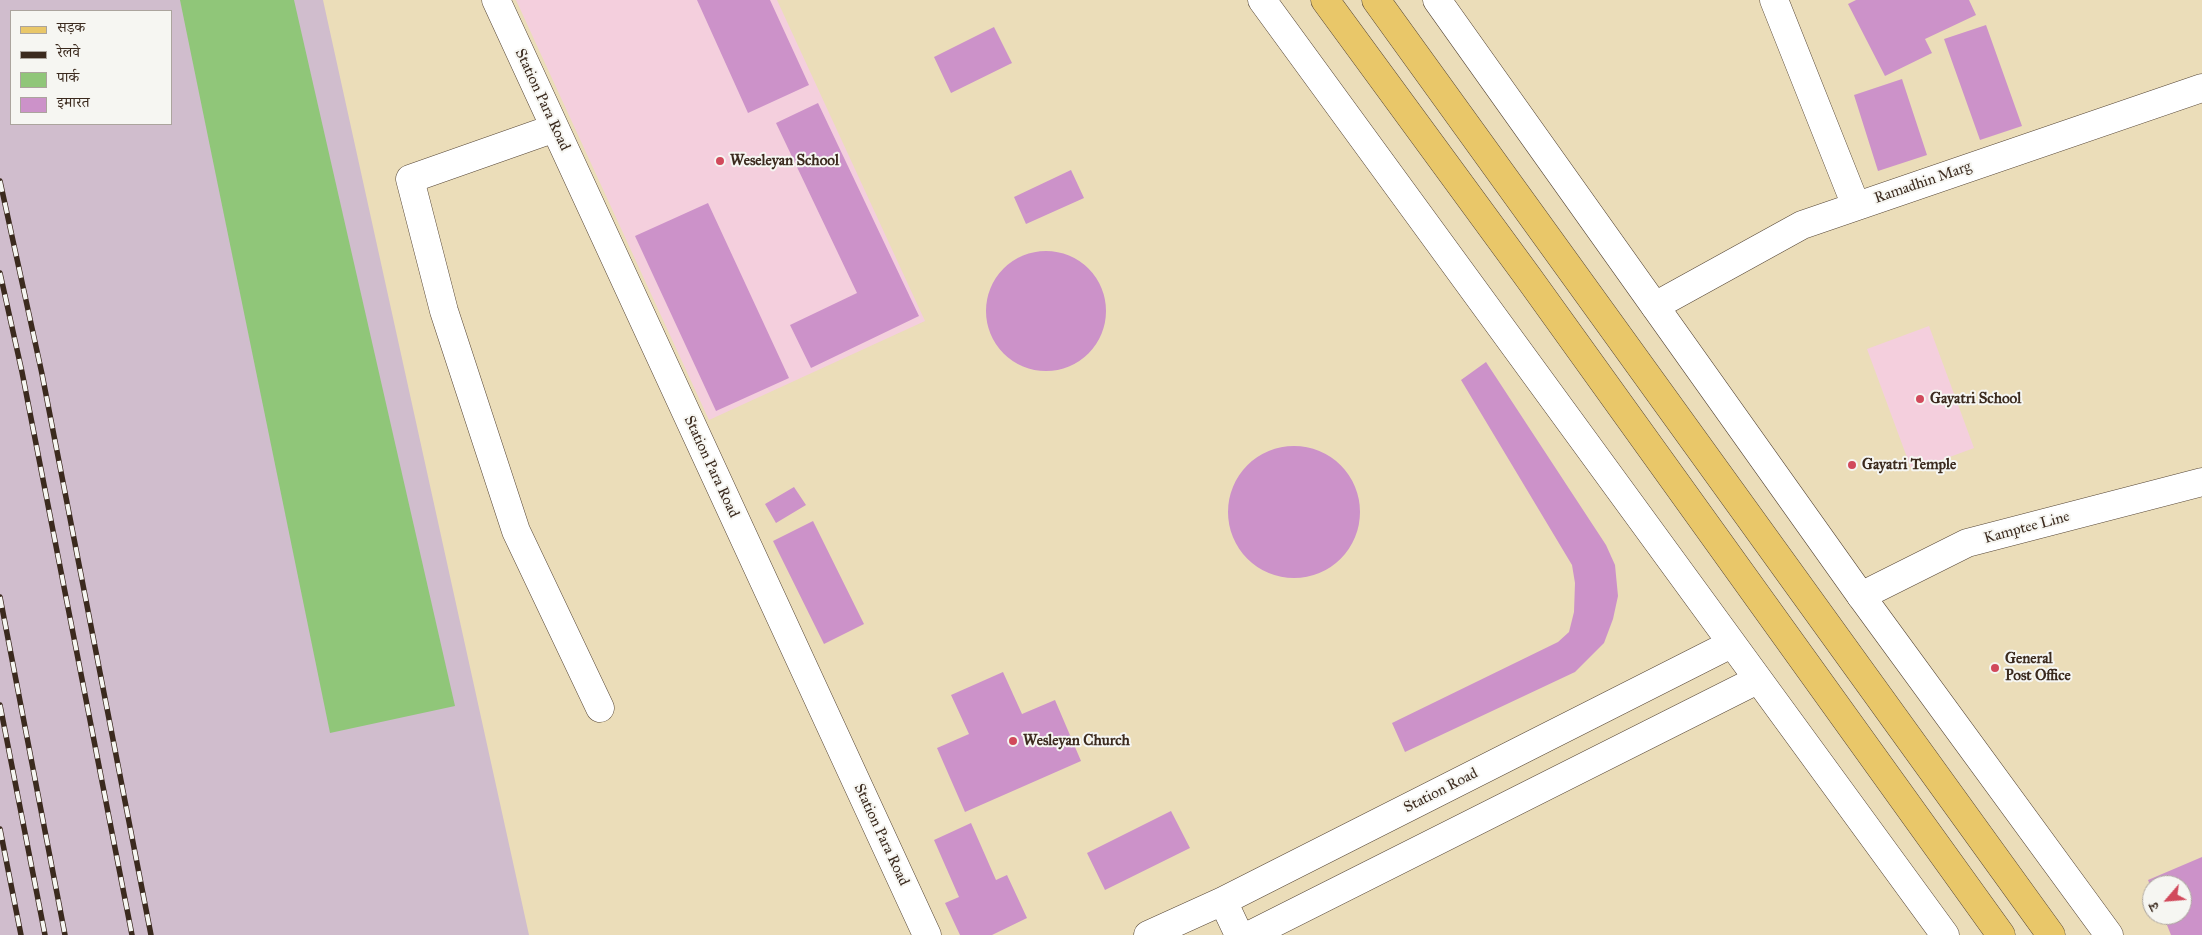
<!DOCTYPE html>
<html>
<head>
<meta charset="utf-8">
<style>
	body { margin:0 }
	#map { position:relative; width:2202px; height:935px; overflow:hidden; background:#ebddb9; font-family:"IM FELL Great Primer","Noto Serif Devanagari",serif }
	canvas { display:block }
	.legend { position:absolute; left:10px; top:10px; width:162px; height:115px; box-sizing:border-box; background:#f6f6f2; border:1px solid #aba49d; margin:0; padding:6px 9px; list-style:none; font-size:15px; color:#3b2a1e }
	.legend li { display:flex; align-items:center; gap:10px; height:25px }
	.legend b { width:25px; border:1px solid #aba49d }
	.north { position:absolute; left:2142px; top:875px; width:50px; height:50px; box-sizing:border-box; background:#f6f6f2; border:1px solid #aba49d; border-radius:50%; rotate:243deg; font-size:14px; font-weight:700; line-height:20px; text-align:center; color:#3b2a1e }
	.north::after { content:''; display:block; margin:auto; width:18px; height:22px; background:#d1495b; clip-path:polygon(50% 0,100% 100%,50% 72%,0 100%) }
</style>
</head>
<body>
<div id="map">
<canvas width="2202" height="935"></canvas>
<ul class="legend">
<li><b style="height:6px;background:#e9c769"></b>सड़क</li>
<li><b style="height:6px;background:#3b2a1e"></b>रेलवे</li>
<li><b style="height:14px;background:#90c679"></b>पार्क</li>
<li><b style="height:14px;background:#cc92c9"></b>इमारत</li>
</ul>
<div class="north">उ</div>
</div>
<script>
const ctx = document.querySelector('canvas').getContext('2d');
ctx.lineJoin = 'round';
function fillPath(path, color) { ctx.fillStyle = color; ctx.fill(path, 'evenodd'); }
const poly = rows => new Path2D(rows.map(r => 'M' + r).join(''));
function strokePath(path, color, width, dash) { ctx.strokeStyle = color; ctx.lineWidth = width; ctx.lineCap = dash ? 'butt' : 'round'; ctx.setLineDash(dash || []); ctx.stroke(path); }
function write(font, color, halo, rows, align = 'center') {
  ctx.font = font + ' "IM FELL Great Primer",serif'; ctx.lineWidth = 4; ctx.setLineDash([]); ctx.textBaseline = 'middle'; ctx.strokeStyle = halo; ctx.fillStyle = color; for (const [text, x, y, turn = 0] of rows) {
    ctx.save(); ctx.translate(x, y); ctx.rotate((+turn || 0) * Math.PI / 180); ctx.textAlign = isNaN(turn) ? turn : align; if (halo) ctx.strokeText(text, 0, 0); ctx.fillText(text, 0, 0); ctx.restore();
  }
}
fillPath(poly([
	[516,0,777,0,925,321,709,420],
	[1929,326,1974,448,1912,471,1867,349]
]), '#f4cfdd');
fillPath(poly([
	[0,0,323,0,529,935,0,935],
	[11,11,171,11,171,124,11,124]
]), '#d0bdcd');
fillPath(poly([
	[180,0,294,0,455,706,330,733]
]), '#90c679');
fillPath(poly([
	[697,0,770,0,809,85,748,113],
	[1856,0,1969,0,1976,15,1925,39,1932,53,1885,76,1848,4],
	[1986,25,2022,126,1980,140,1944,39],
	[994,27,1012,63,951,93,934,57],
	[1902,79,1927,155,1878,171,1854,95],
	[818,103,919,316,811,368,790,325,857,293,776,123],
	[1071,170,1084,198,1026,224,1014,197],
	[708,203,789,378,716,411,635,236],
	'986 311a60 60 0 1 1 120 0a60 60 0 1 1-120 0Z',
	[1486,362,1606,545,1615,565,1618,596,1613,619,1604,643,1575,672,1405,752,1392,723,1558,642,1569,632,1574,612,1575,583,1572,565,1461,380],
	'1228 512a66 66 0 1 1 132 0a66 66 0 1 1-132 0Z',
	[794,487,806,505,776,523,765,504],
	[813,521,864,624,824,644,773,541],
	[1003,672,1022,714,1055,700,1081,761,965,812,937,748,969,734,951,695],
	[1171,811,1190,848,1105,890,1087,853],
	[971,823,996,880,1007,875,1027,918,992,935,960,935,945,903,959,897,934,840],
	[2202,857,2202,935,2171,935,2163,915,2182,915,2182,885,2152,885,2152,889,2148,880]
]), '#cc92c9');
const minor = poly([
	[496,0,927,935],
	[1774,0,1856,206],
	[555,128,410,179,444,311,516,531,600,708],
	[1655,306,1802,225,2202,88],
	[1861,596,1967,543,2202,482],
	[1223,901,1239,935],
	[1148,935,1223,901,1731,644],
	[1250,935,1757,680]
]);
const tertiary = poly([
	[1262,0,1945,935],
	[1437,0,1861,596,2109,935]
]);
const primary = poly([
	[1325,0,1528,277,2001,935],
	[1376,0,2051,935]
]);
strokePath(minor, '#554535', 29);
strokePath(tertiary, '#554535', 29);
strokePath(primary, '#554535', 29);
strokePath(minor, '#fff', 28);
strokePath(tertiary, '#fff', 28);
strokePath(primary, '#e9c769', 28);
const rail = poly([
	[0,181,42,374,151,935],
	[0,273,22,372,132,935],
	[0,597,65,935],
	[0,705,45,935],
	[0,829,21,935]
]);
strokePath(rail, '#3b2a1e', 5.5);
strokePath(rail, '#f6f6f2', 4, [11]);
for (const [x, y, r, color] of [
	[720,161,5,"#d1495b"],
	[1920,399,5,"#d1495b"],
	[1852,465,5,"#d1495b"],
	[1995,668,5,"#d1495b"],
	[1013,741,5,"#d1495b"]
]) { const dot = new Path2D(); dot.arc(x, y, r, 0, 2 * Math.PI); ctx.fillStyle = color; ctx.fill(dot); strokePath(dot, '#f6f6f2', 2); }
write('15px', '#3b2a1e', '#f6f6f2', [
	["Station Para Road",542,100,65],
	["Ramadhin Marg",1923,183,-19],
	["Station Para Road",711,467,65],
	["Kamptee Line",2027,528,-15],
	["Station Road",1441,791,-27],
	["Station Para Road",881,835,65]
]);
write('bold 15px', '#3b2a1e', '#f6f6f2', [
	["Weseleyan School",730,161],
	["Gayatri School",1930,399],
	["Gayatri Temple",1862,465],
	["General",2005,659],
	["Post Office",2005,676],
	["Wesleyan Church",1023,741]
], 'left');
</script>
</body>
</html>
